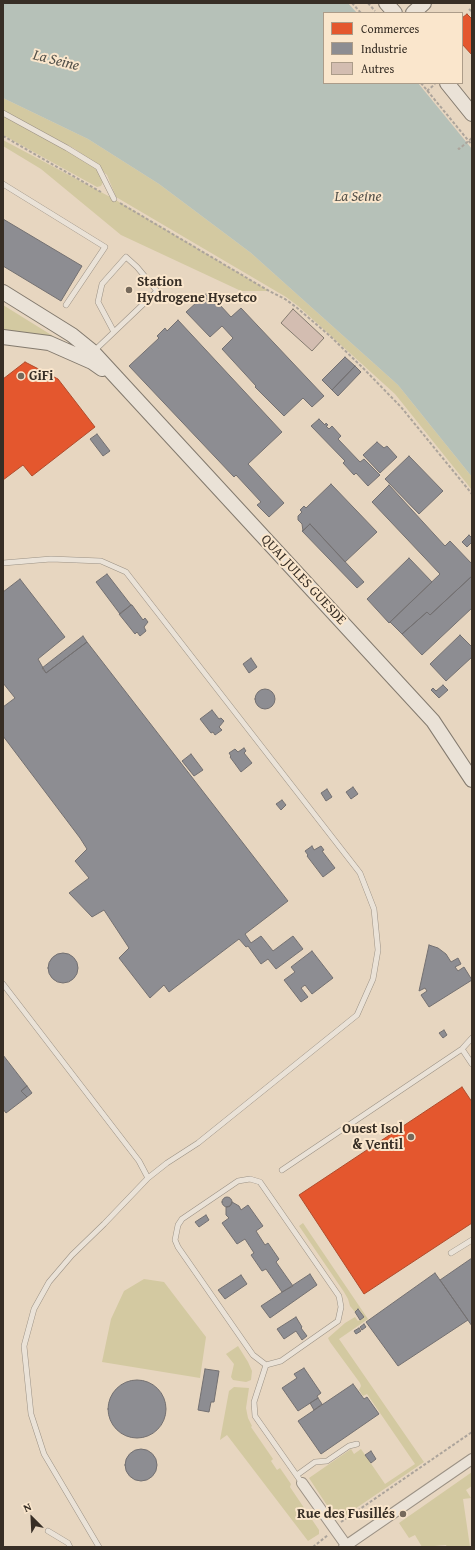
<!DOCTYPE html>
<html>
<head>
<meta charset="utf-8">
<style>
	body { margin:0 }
	#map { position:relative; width:475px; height:1550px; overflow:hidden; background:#e7d6c0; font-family:"Gentium Book Plus",serif }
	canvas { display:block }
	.frame { position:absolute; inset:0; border:4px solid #372e25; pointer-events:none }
	.legend { position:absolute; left:323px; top:12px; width:140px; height:72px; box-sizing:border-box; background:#fae6cc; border:1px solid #ac9c89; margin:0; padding:5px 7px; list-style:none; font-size:12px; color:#372e25 }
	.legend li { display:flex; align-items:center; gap:8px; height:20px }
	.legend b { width:20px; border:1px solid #ac9c89 }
	.north { position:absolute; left:12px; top:1498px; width:40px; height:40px; -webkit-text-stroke:3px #fae6cc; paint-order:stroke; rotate:336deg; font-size:11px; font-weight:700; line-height:16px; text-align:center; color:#372e25 }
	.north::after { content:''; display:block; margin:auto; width:14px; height:18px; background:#372e25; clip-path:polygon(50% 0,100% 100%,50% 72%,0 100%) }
</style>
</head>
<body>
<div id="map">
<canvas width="475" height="1550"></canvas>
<div class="frame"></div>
<ul class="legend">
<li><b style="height:11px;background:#e4572e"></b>Commerces</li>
<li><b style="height:11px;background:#8d8d92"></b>Industrie</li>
<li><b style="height:11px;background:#d3bdb1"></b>Autres</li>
</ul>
<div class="north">N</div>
</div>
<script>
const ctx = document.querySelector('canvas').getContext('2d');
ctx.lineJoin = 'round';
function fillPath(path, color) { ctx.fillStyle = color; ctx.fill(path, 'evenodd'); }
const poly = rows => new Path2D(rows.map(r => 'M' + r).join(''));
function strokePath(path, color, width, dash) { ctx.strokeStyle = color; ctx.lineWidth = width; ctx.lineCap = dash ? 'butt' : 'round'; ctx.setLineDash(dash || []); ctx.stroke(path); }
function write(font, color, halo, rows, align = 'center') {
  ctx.font = font + ' "Gentium Book Plus",serif'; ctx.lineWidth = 4; ctx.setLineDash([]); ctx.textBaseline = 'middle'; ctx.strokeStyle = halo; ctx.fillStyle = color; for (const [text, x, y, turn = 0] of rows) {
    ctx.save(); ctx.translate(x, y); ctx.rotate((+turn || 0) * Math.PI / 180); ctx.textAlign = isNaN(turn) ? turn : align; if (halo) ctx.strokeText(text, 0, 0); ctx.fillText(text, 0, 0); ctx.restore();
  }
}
fillPath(poly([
	[3,98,88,139,159,184,251,253,398,385,472,477,472,490,395,394,298,306,286,297,116,197,107,175,99,168,104,180,101,186,97,187,3,135,3,114,96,165,75,149,3,111],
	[3,140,114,199,269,291,241,291,121,235,41,169,3,146],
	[3,305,53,336,54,339,3,330],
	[303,1223,368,1319,339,1339,424,1462,343,1517,334,1516,309,1478,351,1449,354,1454,361,1449,385,1484,415,1464,367,1394,363,1396,359,1390,361,1386,360,1383,330,1342,328,1338,345,1323,355,1317,358,1321,364,1317,359,1309,355,1312,350,1306,348,1299,344,1292,299,1226],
	[144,1279,164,1282,206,1337,200,1378,102,1362,111,1319,124,1291],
	[238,1346,248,1362,252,1371,251,1380,246,1382,233,1380,231,1377,234,1364,226,1354],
	[234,1387,249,1388,246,1408,248,1418,252,1426,251,1427,273,1459,271,1461,277,1470,280,1468,291,1484,290,1487,319,1530,319,1534,308,1541,227,1435,220,1440,229,1391],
	[472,1472,472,1486,466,1490,471,1498,463,1499,470,1547,447,1547,446,1545,422,1547,415,1535,409,1538,399,1523]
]), '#d3c9a1');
fillPath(poly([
	[3,3,348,3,357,13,324,13,324,83,418,83,472,149,472,477,398,385,251,253,159,184,88,139,3,98]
]), '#b6c1b8');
const shops = poly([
	[467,14,472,19,472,55,462,44,462,18,467,14],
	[25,362,58,379,95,427,32,476,23,465,3,480,3,379,25,362],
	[462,1087,472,1102,472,1223,364,1294,299,1195,462,1087]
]);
fillPath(shops, '#e4572e');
strokePath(shops, '#b04b2b', 1);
const industry = poly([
	[3,219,82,266,61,301,3,266,3,219],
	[208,292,231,317,241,308,324,396,312,407,303,398,284,416,255,387,256,386,222,349,233,338,222,326,210,337,186,312,208,292],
	[178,320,282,432,248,464,284,503,269,517,257,505,261,502,236,475,234,477,129,366,159,338,157,336,165,328,167,331,178,320],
	[345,357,355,366,332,390,322,380,345,357],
	[355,366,361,372,338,396,332,390,355,366],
	[319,419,325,425,326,423,328,425,326,426,329,429,332,426,341,436,338,439,360,462,364,459,380,475,368,486,356,473,354,475,343,463,345,461,311,426,319,419],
	[97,434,110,451,103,456,90,439,97,434],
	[377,442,384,448,387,446,397,457,380,473,363,455,377,442],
	[409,456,443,491,419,514,385,479,409,456],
	[331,484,377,532,345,562,310,524,303,531,302,524,298,520,298,516,302,512,300,510,304,506,306,508,331,484],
	[389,485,445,546,450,541,472,564,472,576,430,615,427,612,402,634,390,622,440,574,372,502,389,485],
	[310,524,364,582,357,588,302,531,310,524],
	[469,535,472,538,472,542,467,547,462,542,469,535],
	[409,558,432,582,389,623,367,599,409,558],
	[107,574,131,605,120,614,96,582,107,574],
	[472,576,472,608,422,655,402,634,427,612,430,615,472,576],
	[20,579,65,637,38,659,46,673,87,642,288,901,245,934,251,943,261,936,273,951,293,936,303,949,276,969,268,959,261,964,248,946,246,947,239,939,169,992,164,985,150,998,119,958,129,948,104,910,92,917,69,893,89,878,75,861,87,849,80,838,3,736,3,707,15,698,3,683,3,592,20,579],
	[131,605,132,605,143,620,145,618,148,622,144,627,146,631,140,636,137,632,135,634,119,614,131,605],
	[460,635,472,647,472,657,446,681,430,664,460,635],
	[83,636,87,642,46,673,42,668,83,636],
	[251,658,257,667,249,673,243,664,251,658],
	[443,685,448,690,439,698,431,690,433,688,436,691,443,685],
	'255 699a10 10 0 1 1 20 0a10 10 0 1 1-20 0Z',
	[212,710,219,719,221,718,224,721,219,727,222,730,215,735,213,732,211,733,200,719,212,710],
	[244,748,246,751,244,753,252,763,241,772,230,757,231,756,229,753,235,749,238,752,244,748],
	[191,754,203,770,194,776,182,761,191,754],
	[353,787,358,794,351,799,346,792,353,787],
	[327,789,332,797,326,801,321,793,327,789],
	[282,800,286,805,281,810,276,804,282,800],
	[312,846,314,850,321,846,324,850,322,851,335,868,323,877,307,856,308,855,305,851,312,846],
	[429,945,438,948,446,954,451,962,458,958,461,964,455,967,458,971,464,967,472,980,429,1007,421,995,427,991,425,988,419,991,429,945],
	[312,951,333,978,312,994,305,985,301,988,308,997,301,1002,284,980,295,972,291,967,312,951],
	'48 968a15 15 0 1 1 30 0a15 15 0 1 1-30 0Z',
	[444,1030,447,1035,443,1038,439,1033,444,1030],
	[3,1055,27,1086,21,1091,27,1097,6,1113,3,1109,3,1055],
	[27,1086,32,1093,27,1097,21,1091,27,1086],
	'222 1202a5 5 0 1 1 10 0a5 5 0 1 1-10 0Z',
	[232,1202,239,1206,241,1210,248,1205,263,1226,256,1231,265,1245,268,1243,279,1259,276,1262,293,1286,282,1292,266,1269,262,1271,251,1255,254,1253,245,1239,237,1244,222,1223,229,1218,226,1215,226,1207,230,1206,232,1202],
	[206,1215,209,1220,199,1227,195,1222,206,1215],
	[472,1258,472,1326,440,1280,472,1258],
	[435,1273,468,1320,398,1366,366,1322,435,1273],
	[310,1274,317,1285,270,1318,261,1306,310,1274],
	[241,1275,247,1284,225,1299,218,1290,241,1275],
	[358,1309,364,1317,360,1320,355,1312,358,1309],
	[296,1317,302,1327,301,1328,307,1336,302,1340,296,1331,284,1339,277,1329,296,1317],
	[364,1324,366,1327,362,1330,360,1327,364,1324],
	[359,1328,361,1331,356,1334,354,1331,359,1328],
	[304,1368,321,1393,317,1396,318,1398,298,1411,282,1388,297,1378,294,1374,304,1368],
	[205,1369,219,1371,214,1402,211,1402,209,1412,198,1410,205,1369],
	'108 1409a29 29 0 1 1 58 0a29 29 0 1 1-58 0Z',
	[353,1384,364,1399,367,1397,379,1414,321,1454,298,1421,353,1384],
	[318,1398,322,1404,314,1410,310,1403,318,1398],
	'125 1465a16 16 0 1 1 32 0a16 16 0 1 1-32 0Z',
	[371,1451,376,1459,371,1463,365,1455,371,1451]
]);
fillPath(industry, '#8d8d92');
strokePath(industry, '#737071', 1);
const building = poly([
	[293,309,324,338,312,351,281,323,293,309]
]);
fillPath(building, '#d3bdb1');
strokePath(building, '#837a6e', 1);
const lane = poly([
	[3,113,67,148,98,167,114,199],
	[3,184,105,247,66,305],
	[93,352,157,291,137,267,126,257,102,284,98,302,114,332],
	[3,563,51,559,101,561,126,572,360,873,374,909,378,950,373,979,357,1015,198,1143,167,1163,148,1178,104,1224,72,1255,49,1282,34,1309,24,1346,31,1414,44,1454,99,1547],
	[3,984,139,1161,148,1178],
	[462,1049,472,1064],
	[282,1170,462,1049,472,1038],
	[451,1253,472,1240],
	[266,1365,281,1361,338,1321,341,1307,339,1296,260,1182,250,1179,238,1181,182,1219,178,1225,175,1240,178,1247,253,1355,266,1365,254,1402,255,1416,302,1483],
	[297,1475,315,1462,327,1461,349,1446,357,1444],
	[48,1531,68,1543,70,1547]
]);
const street = poly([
	[302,1483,346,1545],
	[344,1547,472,1459]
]);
const secondary = poly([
	[386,3,395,13],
	[413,13,424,3],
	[447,83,472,114],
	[3,292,72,335,93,352,433,721,472,780],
	[3,337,49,343,92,362,102,369]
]);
strokePath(lane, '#9b9184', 6);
strokePath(street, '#9b9184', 12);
strokePath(secondary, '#837a6e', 16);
strokePath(poly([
	[352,3,361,13],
	[368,3,375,11],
	[469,9,472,12],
	[421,83,472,145],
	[427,91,435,84],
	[3,136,101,192],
	[120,203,269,291,285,299,296,307,330,336,362,367,401,407,472,494],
	[341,1522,472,1432],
	[313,1547,328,1535]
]), '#aca49b', 2, [3, 2]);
strokePath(lane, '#eae2d7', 5);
strokePath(street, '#eae2d7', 10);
strokePath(secondary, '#eae2d7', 14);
strokePath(poly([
	[458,148,459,149,472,138]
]), '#aca49b', 2, [3, 2]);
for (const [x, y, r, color] of [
	[129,290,4,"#75695b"],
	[21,376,4,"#75695b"],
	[411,1137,4,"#75695b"],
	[403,1514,4,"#75695b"]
]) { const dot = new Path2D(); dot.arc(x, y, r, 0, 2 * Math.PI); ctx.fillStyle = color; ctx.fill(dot); strokePath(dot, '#fae6cc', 1.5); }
write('bold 14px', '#372e25', '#fae6cc', [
	["Station",137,282],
	["Hydrogene Hysetco",137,298],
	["GiFi",29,376],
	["Ouest Isol",403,1129,"right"],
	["& Ventil",403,1145,"right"],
	["Rue des Fusillés",395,1514,"right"]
], 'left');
write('14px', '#372e25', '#fae6cc', [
	["QUAI JULES GUESDE",303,580,47]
]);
write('italic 15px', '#525049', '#fae6cc', [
	["La Seine",56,61,14],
	["La Seine",358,197]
]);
</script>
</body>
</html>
